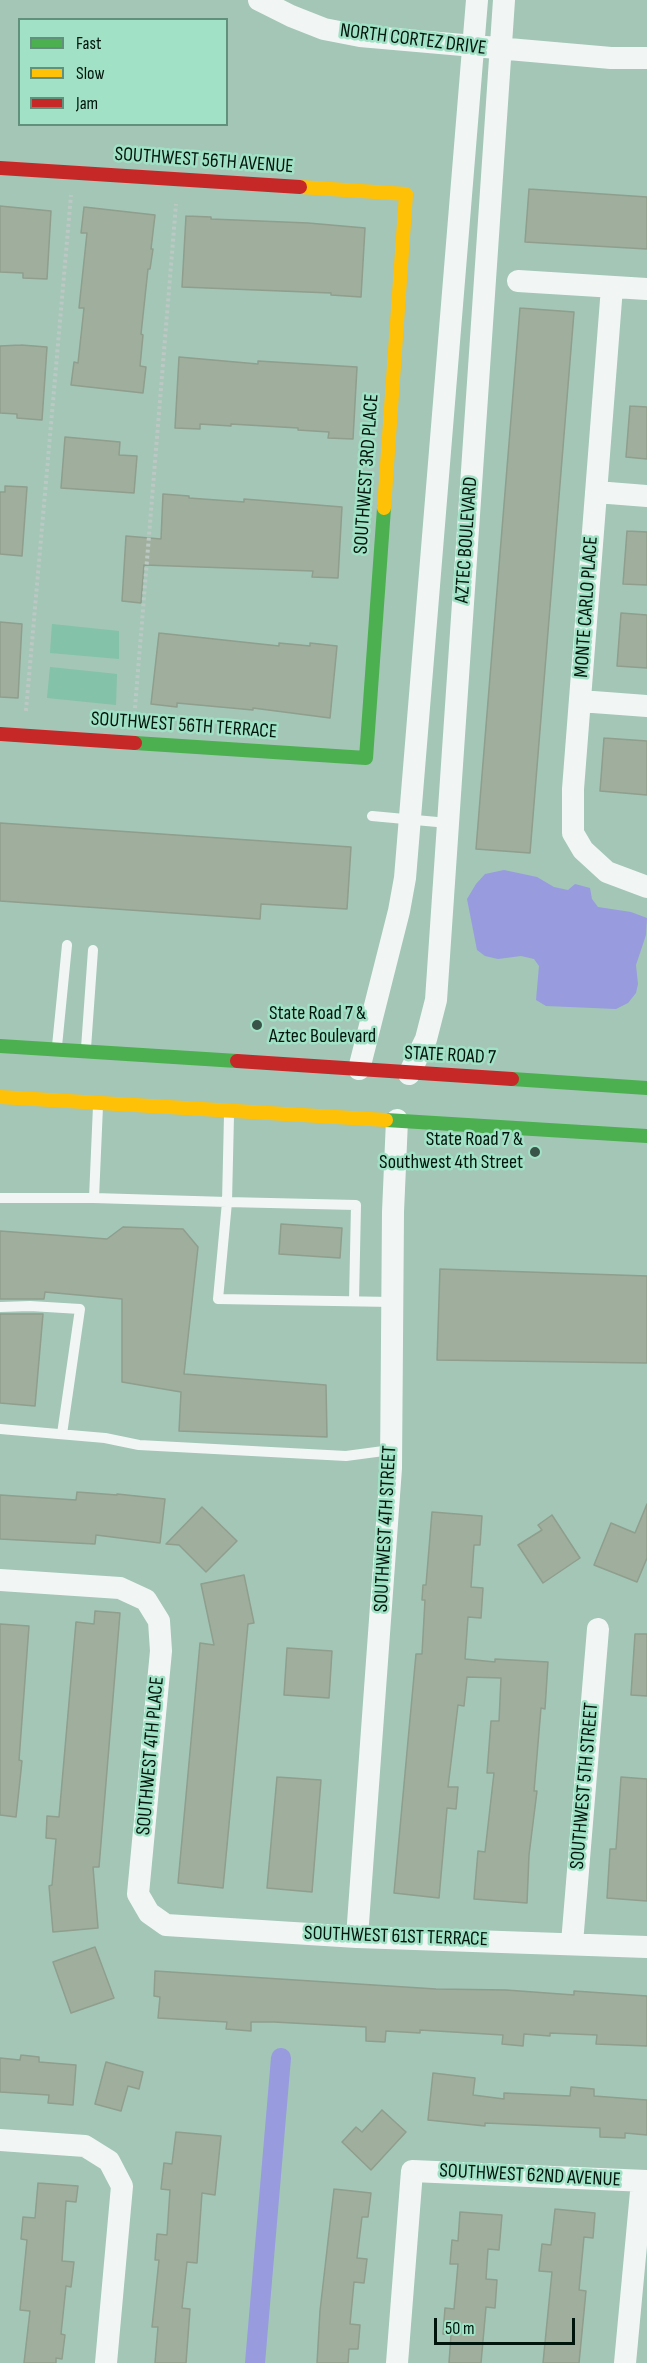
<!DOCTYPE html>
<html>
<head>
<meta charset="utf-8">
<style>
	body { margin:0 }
	#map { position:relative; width:647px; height:2363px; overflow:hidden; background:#a3c6b7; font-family:"Sofia Sans Condensed",sans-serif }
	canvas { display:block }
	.legend { position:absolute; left:18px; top:18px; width:210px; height:108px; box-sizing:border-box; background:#a1e2c6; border:2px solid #61907c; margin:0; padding:8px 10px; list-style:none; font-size:18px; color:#00150c }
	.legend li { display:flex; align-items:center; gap:12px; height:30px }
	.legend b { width:30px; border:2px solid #61907c }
	.scale { position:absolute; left:434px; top:2318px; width:141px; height:27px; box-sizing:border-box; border:3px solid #00150c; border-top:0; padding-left:8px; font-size:18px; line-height:21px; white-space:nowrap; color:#00150c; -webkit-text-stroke:4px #a1e2c6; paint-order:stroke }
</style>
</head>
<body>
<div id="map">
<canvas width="647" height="2363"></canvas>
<ul class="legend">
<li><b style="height:8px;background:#4caf50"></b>Fast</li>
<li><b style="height:8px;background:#ffc107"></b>Slow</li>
<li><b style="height:8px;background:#c62828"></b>Jam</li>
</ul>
<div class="scale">50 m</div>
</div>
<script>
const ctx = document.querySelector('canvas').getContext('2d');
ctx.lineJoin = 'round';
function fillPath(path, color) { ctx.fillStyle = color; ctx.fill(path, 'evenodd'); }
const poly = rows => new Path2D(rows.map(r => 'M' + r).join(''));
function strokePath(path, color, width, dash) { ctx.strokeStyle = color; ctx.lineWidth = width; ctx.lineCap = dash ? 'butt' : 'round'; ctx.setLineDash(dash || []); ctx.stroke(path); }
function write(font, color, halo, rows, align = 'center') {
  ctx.font = font + ' "Sofia Sans Condensed",sans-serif'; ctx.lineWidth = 5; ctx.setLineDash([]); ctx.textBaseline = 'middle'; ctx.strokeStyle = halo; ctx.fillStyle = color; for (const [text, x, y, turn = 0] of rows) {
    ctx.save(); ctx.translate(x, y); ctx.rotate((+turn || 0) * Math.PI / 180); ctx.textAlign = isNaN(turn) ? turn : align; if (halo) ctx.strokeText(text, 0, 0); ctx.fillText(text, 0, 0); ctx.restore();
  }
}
fillPath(poly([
	[52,624,119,631,119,659,50,653],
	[50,667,117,674,116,705,47,698]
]), '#84c2a9');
fillPath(poly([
	[504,870,537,877,554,887,568,890,575,884,590,888,592,899,598,907,631,912,647,918,646,935,636,965,638,984,636,993,628,1003,616,1009,546,1006,536,1000,539,966,534,959,521,956,498,959,485,956,477,950,467,899,476,884,485,874]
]), '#989bde');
strokePath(poly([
	[255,2363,281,2058]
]), '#989bde', 20);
const building = poly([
	[529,189,647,197,647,249,525,242,529,189],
	[0,206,51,211,47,279,23,278,23,273,0,272,0,206],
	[84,207,155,215,151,249,153,249,150,269,148,269,141,334,143,335,140,366,146,367,143,393,71,385,74,362,78,363,84,308,79,308,87,233,81,233,84,207],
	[186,216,211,217,211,219,308,223,365,228,361,297,331,295,331,293,182,287,186,216],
	[520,308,574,312,530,853,476,849,520,308],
	[21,345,47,347,42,420,17,418,17,414,0,413,0,346,21,345],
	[179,357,258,364,258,361,357,367,353,439,328,438,329,432,298,430,298,428,231,424,231,426,200,424,200,429,175,428,179,357],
	[630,406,647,407,647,459,626,457,630,406],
	[65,437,120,442,119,455,137,456,134,493,61,488,65,437],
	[5,486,27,487,22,556,0,554,0,492,5,492,5,486],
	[163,494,189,496,189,498,244,502,244,499,342,507,338,578,312,577,313,571,144,565,141,603,122,601,126,536,161,539,163,494],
	[627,531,647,532,647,585,623,584,627,531],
	[621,613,647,615,647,668,617,666,621,613],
	[0,622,22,624,18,698,0,697,0,622],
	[159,633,279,646,279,643,310,646,310,643,337,646,330,718,253,708,253,710,177,703,177,707,151,704,159,633],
	[604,738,647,741,647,795,600,791,604,738],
	[0,823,351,847,347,909,261,904,260,919,0,901,0,823],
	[281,1224,342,1228,340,1258,279,1254,281,1224],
	[123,1227,183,1229,198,1247,184,1374,326,1385,327,1437,179,1431,181,1392,122,1382,122,1299,45,1292,44,1299,0,1299,0,1231,107,1239,123,1227],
	[440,1269,647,1276,647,1363,437,1360,440,1269],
	[0,1314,43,1314,35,1406,0,1403,0,1314],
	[77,1492,117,1495,117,1494,165,1499,160,1543,96,1535,95,1544,0,1539,0,1495,76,1500,77,1492],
	[647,1504,647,1558,637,1582,594,1565,611,1523,635,1533,647,1504],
	[202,1507,237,1541,206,1572,179,1545,166,1544,202,1507],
	[432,1512,482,1516,480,1545,474,1545,471,1587,483,1588,481,1618,468,1617,465,1659,495,1662,495,1659,548,1662,545,1709,541,1708,534,1791,537,1791,529,1855,527,1903,474,1899,478,1851,485,1852,494,1773,487,1773,491,1721,499,1721,501,1678,467,1677,464,1706,458,1705,448,1787,458,1787,456,1809,447,1808,439,1898,394,1893,416,1654,422,1654,425,1600,422,1600,423,1585,426,1585,432,1512],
	[552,1515,580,1558,543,1583,518,1545,542,1530,538,1525,552,1515],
	[244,1575,254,1623,248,1624,223,1888,178,1883,200,1643,214,1645,201,1584,244,1575],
	[95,1611,120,1613,99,1867,93,1867,98,1928,53,1932,49,1886,52,1885,56,1839,46,1838,47,1816,59,1817,76,1622,94,1624,95,1611],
	[0,1624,29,1626,19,1760,22,1761,16,1817,0,1815,0,1624],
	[635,1634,647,1634,647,1696,631,1695,635,1634],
	[287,1648,332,1651,329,1698,284,1695,287,1648],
	[277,1777,321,1780,312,1892,267,1888,277,1777],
	[621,1777,647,1779,647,1901,607,1898,610,1849,616,1849,621,1777],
	[95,1947,114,1998,71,2013,53,1962,95,1947],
	[155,1971,436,1989,506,1990,574,1995,574,1991,647,1996,647,2046,596,2044,597,2035,550,2033,550,2036,524,2034,523,2046,502,2044,503,2035,420,2030,420,2033,386,2031,385,2042,366,2041,366,2027,274,2022,251,2022,251,2031,226,2029,227,2022,158,2018,160,1997,154,1996,155,1971],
	[21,2055,39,2057,39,2062,76,2065,73,2105,48,2103,49,2095,0,2092,0,2058,20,2060,21,2055],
	[106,2062,143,2072,139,2089,128,2086,121,2111,95,2104,106,2062],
	[433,2073,475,2078,473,2095,504,2099,504,2093,570,2096,571,2087,594,2089,594,2096,647,2100,647,2135,625,2133,625,2138,600,2137,600,2128,485,2123,485,2126,428,2120,433,2073],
	[382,2110,406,2132,371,2170,342,2142,356,2127,362,2132,382,2110],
	[176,2132,221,2136,215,2195,202,2193,197,2263,187,2262,182,2308,190,2309,186,2363,155,2363,158,2327,152,2327,159,2260,155,2260,157,2234,167,2235,170,2190,161,2189,164,2163,172,2164,176,2132],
	[38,2183,78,2186,76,2202,66,2201,62,2261,74,2262,71,2287,66,2286,61,2334,65,2335,62,2359,56,2358,56,2363,24,2363,30,2311,20,2310,27,2240,21,2239,23,2217,35,2218,38,2183],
	[334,2189,371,2193,368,2217,362,2217,357,2258,367,2259,364,2283,354,2282,350,2324,360,2325,358,2349,349,2349,348,2363,317,2363,320,2311,334,2189],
	[555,2209,595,2213,593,2238,584,2237,579,2290,586,2291,579,2363,543,2363,552,2272,539,2271,542,2244,551,2245,555,2209],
	[460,2212,502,2215,499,2250,488,2249,486,2279,497,2280,495,2308,486,2307,481,2363,449,2363,451,2335,443,2334,445,2308,454,2309,458,2264,450,2264,452,2240,458,2241,460,2212]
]);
fillPath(building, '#a0af9d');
strokePath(building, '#8f9e8d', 1.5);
strokePath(poly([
	[26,711,71,195],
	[134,720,176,204]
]), '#bcc8c3', 4, [3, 3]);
strokePath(poly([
	[372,816,448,823],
	[57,1046,67,945],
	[86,1048,93,950],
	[98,1106,94,1198,227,1202,229,1115],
	[0,1198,94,1198],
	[354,1301,356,1205,227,1202,218,1299,392,1302],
	[0,1307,30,1306,80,1309,62,1434],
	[0,1429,105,1438,139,1445,346,1456,391,1450]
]), '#f1f6f4', 10);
strokePath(poly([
	[259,0,291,16,324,29,360,36,611,58,647,58],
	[518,281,647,289],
	[612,287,573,789,573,833,583,850,607,872,647,887],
	[596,492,647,496],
	[580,701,647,706],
	[359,1069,399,911,405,878,477,0],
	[409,1074,426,1039,436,1000,504,0],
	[0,1580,120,1588,146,1600,159,1621,161,1651,138,1894,149,1913,166,1925,357,1937,647,1947],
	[357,1937,391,1468,393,1212,397,1120],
	[572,1943,598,1629],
	[0,2140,85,2146,109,2161,122,2186,106,2363],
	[397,2363,412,2171,647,2181],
	[625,2363,642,2181]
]), '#f1f6f4', 22);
strokePath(poly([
	[135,743,366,758,384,508],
	[0,1046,237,1061],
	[512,1079,647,1088],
	[386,1120,647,1136]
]), '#4caf50', 14);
strokePath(poly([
	[300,187,406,194,384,508],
	[0,1097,386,1120]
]), '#ffc107', 14);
strokePath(poly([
	[0,168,300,187],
	[0,734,135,743],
	[237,1061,512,1079]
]), '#c62828', 14);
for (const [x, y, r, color] of [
	[257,1025,6,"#395348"],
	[535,1152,6,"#395348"]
]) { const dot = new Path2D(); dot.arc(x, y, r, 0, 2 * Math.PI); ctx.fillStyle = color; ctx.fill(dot); strokePath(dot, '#a1e2c6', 2); }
write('20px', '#00150c', '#a1e2c6', [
	["NORTH CORTEZ DRIVE",413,40,7],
	["SOUTHWEST 56TH AVENUE",204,161,4],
	["SOUTHWEST 3RD PLACE",367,474,-86],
	["AZTEC BOULEVARD",467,540,-86],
	["MONTE CARLO PLACE",587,607,-86],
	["SOUTHWEST 56TH TERRACE",184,726,4],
	["STATE ROAD 7",450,1056,3],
	["SOUTHWEST 4TH STREET",386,1529,-87],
	["SOUTHWEST 4TH PLACE",151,1756,-85],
	["SOUTHWEST 5TH STREET",585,1786,-85],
	["SOUTHWEST 61ST TERRACE",396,1937,2],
	["SOUTHWEST 62ND AVENUE",530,2176,3]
]);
write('20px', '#00150c', '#a1e2c6', [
	["State Road 7 &",269,1014],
	["Aztec Boulevard",269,1037],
	["State Road 7 &",523,1140,"right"],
	["Southwest 4th Street",523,1163,"right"]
], 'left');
</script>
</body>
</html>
